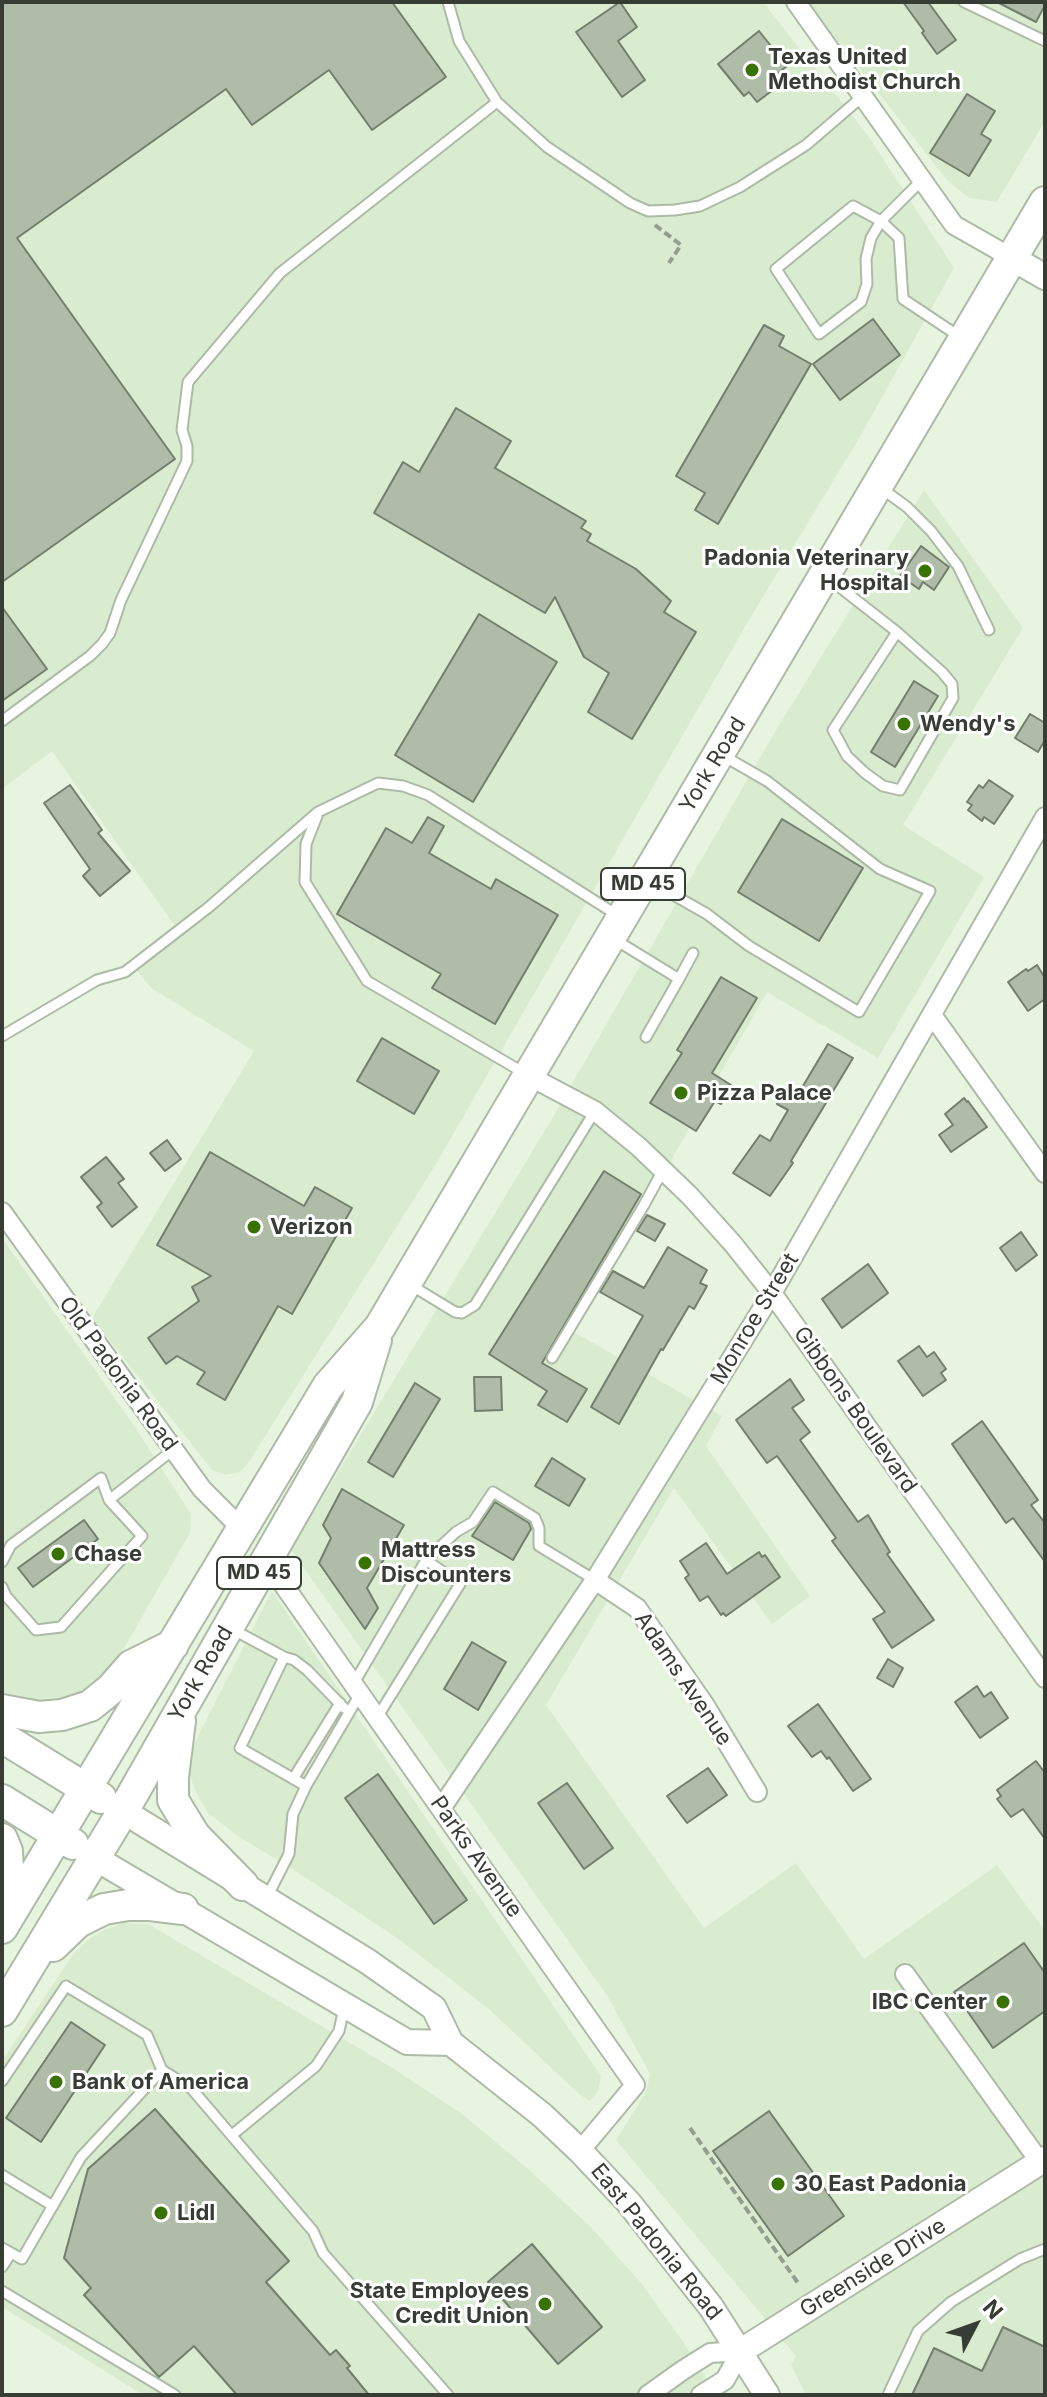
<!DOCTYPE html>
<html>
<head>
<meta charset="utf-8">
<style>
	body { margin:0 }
	#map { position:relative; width:1047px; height:2397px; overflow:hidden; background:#e7f5e0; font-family:Inter,sans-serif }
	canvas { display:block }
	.frame { position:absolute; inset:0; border:4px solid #373c34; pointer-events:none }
	.north { position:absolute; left:935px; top:2285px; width:80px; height:80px; -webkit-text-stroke:6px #fff; paint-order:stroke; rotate:49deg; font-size:22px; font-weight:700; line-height:32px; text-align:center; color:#373c34 }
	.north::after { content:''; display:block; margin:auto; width:28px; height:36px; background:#373c34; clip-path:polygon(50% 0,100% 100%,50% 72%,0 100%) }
</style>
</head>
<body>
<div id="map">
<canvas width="1047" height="2397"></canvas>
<div class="frame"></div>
<div class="north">N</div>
</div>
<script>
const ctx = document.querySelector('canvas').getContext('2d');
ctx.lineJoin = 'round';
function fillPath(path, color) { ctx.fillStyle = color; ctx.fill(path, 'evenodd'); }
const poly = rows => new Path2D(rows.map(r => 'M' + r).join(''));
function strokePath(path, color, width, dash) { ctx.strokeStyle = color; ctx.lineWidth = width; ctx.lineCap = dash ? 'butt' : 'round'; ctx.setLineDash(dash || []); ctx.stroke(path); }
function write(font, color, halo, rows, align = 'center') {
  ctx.font = font + ' Inter,sans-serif'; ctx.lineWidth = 6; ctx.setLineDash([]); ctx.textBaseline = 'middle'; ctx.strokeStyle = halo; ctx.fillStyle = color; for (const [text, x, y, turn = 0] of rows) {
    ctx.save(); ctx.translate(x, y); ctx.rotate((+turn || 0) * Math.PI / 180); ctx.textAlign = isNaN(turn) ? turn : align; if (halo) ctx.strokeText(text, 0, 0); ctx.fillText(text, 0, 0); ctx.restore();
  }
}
fillPath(poly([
	[2,2,763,2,869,137,954,268,861,435,749,620,439,1159,249,1462,240,1472,226,1475,212,1470,92,1318,254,1051,151,988,131,963,174,925,52,751,2,789],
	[807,2,1045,2,1045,121,997,202,969,198,947,180],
	[924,490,1023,628,903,825,984,877,878,1058,767,992,674,1155,661,1187,572,1331,722,1416,706,1446,810,1596,772,1624,674,1488,546,1705,704,1928,796,1863,864,1959,997,1865,1045,1931,1045,2395,806,2395,791,2365,796,2356,616,2140,646,2092,650,2074,608,1997,291,1550,550,1122,776,730],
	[2,1238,135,1427,191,1514,190,1533,106,1680,75,1694,45,1702,2,1692],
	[272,1591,601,2076,598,2091,590,2101,580,2095,490,2010,400,1940,311,1881,235,1834,208,1813,195,1790,188,1770,191,1750],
	[124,1923,148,1924,391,2067,462,2114,527,2168,590,2226,642,2284,682,2340,717,2395,143,2395,2,2307,2,2061,71,1957,89,1939,104,1930]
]), '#d9ecd0');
const building = poly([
	[2,2,392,2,446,77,372,130,329,70,252,125,226,89,17,238,175,459,2,582,2,2],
	[620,2,637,27,618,41,645,80,622,97,576,32,620,2],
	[903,2,928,2,956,40,937,54,922,33,924,31,903,2],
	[997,2,1045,2,1045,5,1036,22,997,2],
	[759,31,787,66,776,75,782,83,757,102,749,92,744,96,718,64,759,31],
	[967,94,995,111,981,134,991,140,969,176,930,153,967,94],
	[873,319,900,355,840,400,813,364,873,319],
	[764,325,784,336,779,346,811,364,718,524,695,510,705,493,676,476,764,325],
	[456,408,511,441,495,468,586,521,581,528,591,534,587,541,636,569,671,601,664,612,696,632,632,739,588,712,609,673,584,657,555,597,545,613,374,513,403,462,419,472,456,408],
	[921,546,949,567,934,590,923,582,919,589,900,576,921,546],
	[2,607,47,669,2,701,2,607],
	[479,614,557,662,473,802,395,755,479,614],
	[914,681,938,696,895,767,871,752,914,681],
	[1030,714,1045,723,1045,740,1038,752,1015,738,1030,714],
	[989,780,1013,796,994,824,984,817,982,821,968,810,972,805,967,802,979,785,983,788,989,780],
	[70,785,102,830,98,833,130,871,100,896,83,876,90,869,44,803,70,785],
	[428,817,444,826,429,853,491,889,496,879,558,915,495,1024,432,988,441,974,337,914,386,828,412,843,428,817],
	[782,819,863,868,819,941,738,892,782,819],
	[1037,965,1045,978,1045,999,1028,1011,1008,982,1026,969,1028,971,1037,965],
	[721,977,757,998,712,1073,731,1085,721,1104,715,1101,696,1131,650,1103,682,1053,677,1050,721,977],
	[382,1038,439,1071,414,1114,357,1081,382,1038],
	[828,1044,853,1058,791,1161,793,1163,770,1196,733,1173,760,1135,770,1141,788,1110,777,1104,786,1089,797,1096,828,1044],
	[964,1098,967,1102,968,1101,987,1127,951,1152,939,1135,953,1125,945,1114,964,1098],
	[167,1140,181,1159,165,1171,150,1153,167,1140],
	[210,1152,304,1206,315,1187,352,1208,292,1314,278,1306,225,1400,197,1384,205,1372,177,1356,166,1364,148,1338,199,1301,192,1287,211,1276,157,1245,210,1152],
	[106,1157,124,1179,118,1183,137,1207,112,1227,97,1207,102,1203,81,1177,106,1157],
	[604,1171,641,1194,542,1363,587,1389,567,1422,538,1405,547,1391,489,1354,604,1171],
	[647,1215,665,1224,655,1241,637,1231,647,1215],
	[1021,1232,1037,1255,1016,1271,1000,1248,1021,1232],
	[668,1247,707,1270,700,1283,707,1286,694,1309,689,1306,663,1350,661,1349,619,1424,591,1407,643,1316,600,1292,613,1271,644,1288,668,1247],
	[868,1264,888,1293,842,1328,822,1299,868,1264],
	[919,1346,927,1357,934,1352,946,1369,941,1373,946,1380,923,1396,898,1361,919,1346],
	[474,1377,501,1377,502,1410,475,1411,474,1377],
	[790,1379,804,1400,792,1408,810,1432,800,1440,858,1522,868,1515,890,1552,887,1554,934,1620,892,1648,873,1619,885,1612,832,1541,836,1538,777,1456,767,1463,736,1420,790,1379],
	[415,1383,440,1399,393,1477,368,1462,415,1383],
	[982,1421,1038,1500,1031,1505,1045,1523,1045,1562,1013,1518,1006,1523,952,1444,982,1421],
	[552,1458,585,1479,569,1506,535,1486,552,1458],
	[342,1489,404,1525,367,1588,378,1608,365,1629,319,1563,331,1538,323,1525,342,1489],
	[495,1502,529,1523,531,1529,513,1560,472,1536,495,1502],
	[84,1520,98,1539,33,1587,18,1568,84,1520],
	[706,1543,727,1574,759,1552,762,1557,765,1555,780,1577,726,1616,723,1613,721,1615,708,1596,700,1601,685,1578,689,1575,680,1561,706,1543],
	[472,1642,506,1662,478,1710,444,1689,472,1642],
	[888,1659,903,1668,893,1687,877,1678,888,1659],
	[977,1686,984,1697,991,1692,1008,1718,980,1738,955,1702,977,1686],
	[818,1704,871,1779,853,1791,829,1757,827,1759,821,1751,812,1757,788,1726,818,1704],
	[1036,1761,1045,1773,1045,1839,1023,1809,1011,1817,997,1799,1001,1796,997,1790,1036,1761],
	[708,1768,727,1795,687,1823,667,1796,708,1768],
	[378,1774,467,1900,434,1924,345,1798,378,1774],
	[567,1783,613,1848,584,1869,538,1803,567,1783],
	[1024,1943,1045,1973,1045,2011,993,2048,954,1992,1024,1943],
	[71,2022,105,2045,41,2142,6,2118,71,2022],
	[155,2109,289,2261,266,2282,330,2355,336,2350,350,2366,347,2368,369,2395,237,2395,194,2346,159,2377,84,2295,91,2288,64,2258,88,2169,155,2109],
	[769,2111,844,2216,788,2256,713,2151,769,2111],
	[532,2244,602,2327,558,2364,488,2282,532,2244],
	[1003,2327,1045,2347,1045,2395,912,2395,934,2348,982,2371,1003,2327]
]);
fillPath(building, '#afbca8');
strokePath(building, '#727f6c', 2);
const service = poly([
	[448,2,459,41,497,102,547,147,630,203,648,211,675,210,700,206,740,187,806,145,863,96],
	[964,2,1045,41],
	[922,180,881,221,899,238,903,299,960,337],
	[853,206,881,221,871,238,866,259,867,284,861,302,819,334,776,269,853,206],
	[881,488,907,507,931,531,958,566,989,630],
	[828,578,897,632,942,672,952,684,953,698,900,790,883,786,865,773,847,756,833,730,897,632],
	[2,721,90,656,102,644,110,633,121,600,187,461,187,446,182,430,188,382,280,273,497,102],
	[317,816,306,844,305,882,367,981,526,1074],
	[649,881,707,914,749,946,859,1012,922,905,930,891,880,869,767,781,722,755],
	[614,939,679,979,646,1037],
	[679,979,693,953],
	[2,1036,97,980,125,972,209,907,318,812,378,783,403,786,428,795,617,915],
	[409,1284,455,1312,462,1313,475,1305,595,1111],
	[552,1358,644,1205,663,1170],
	[109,1500,173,1450],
	[426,1560,456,1532,473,1522,493,1492,535,1518,539,1528,539,1546,595,1580],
	[2,1562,11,1545,101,1478,109,1500,142,1536,61,1627,36,1630,6,1596,2,1587],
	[232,1629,284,1657,240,1748,306,1786],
	[284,1657,294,1660,307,1670,344,1708],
	[354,1683,426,1560,460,1584,378,1716],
	[293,1779,340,1703],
	[266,1899,289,1854,293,1814,306,1786,360,1694],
	[2,2081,66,1986,147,2035,162,2070,191,2088,313,2231,323,2253,448,2395],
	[232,2135,316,2066,339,2031,344,2008],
	[2,2175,53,2206],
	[2,2248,22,2259,81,2157,162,2070],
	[2,2267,11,2253],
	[2,2291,175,2395],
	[888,2395,918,2331,951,2302,1020,2259,1045,2249]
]);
const minor = poly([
	[796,2,954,225,1012,258],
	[932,1015,1045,1173],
	[529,1076,595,1111,639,1147,690,1196,733,1244,772,1293,1045,1678],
	[2,1212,202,1489,242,1529],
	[266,1560,635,2085,580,2151],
	[595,1580,637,1608,704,1704,757,1792],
	[442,1807,595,1580,772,1293,1045,817],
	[905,1974,1040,2162],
	[648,2395,683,2370,710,2353,741,2351],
	[701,2395,725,2380,741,2351]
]);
const tertiary = poly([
	[1012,258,1045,277],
	[123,1811,367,1961,434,2008,451,2043,542,2115,580,2151,629,2203,711,2307,767,2395],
	[95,1858,407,2042,451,2043],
	[741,2351,1045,2159]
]);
const primary = poly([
	[2,1710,39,1717,62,1715,90,1706,111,1689,131,1666,173,1645],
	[180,1721,173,1777,173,1800,195,1836,243,1885],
	[2,1737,101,1798],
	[2,1800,73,1844],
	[2,1839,7,1851,8,1869,2,1897],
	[2,1928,328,1386,380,1327,1045,202],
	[53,1946,78,1922,104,1909,128,1905,150,1905,183,1909],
	[2,2011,123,1811,357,1402,376,1340]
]);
strokePath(service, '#adbaa6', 13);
strokePath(minor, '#adbaa6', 22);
strokePath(tertiary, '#adbaa6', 28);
strokePath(primary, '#adbaa6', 34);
strokePath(poly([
	[655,225,681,245,669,263],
	[690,2128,798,2283]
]), '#949e8f', 4, [8, 4]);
strokePath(service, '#fff', 9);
strokePath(minor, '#fff', 18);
strokePath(tertiary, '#fff', 24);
strokePath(primary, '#fff', 30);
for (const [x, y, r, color] of [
	[752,70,8,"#387202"],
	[925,571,8,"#387202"],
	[904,724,8,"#387202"],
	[681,1093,8,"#387202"],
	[254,1227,8,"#387202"],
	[58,1554,8,"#387202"],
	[365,1563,8,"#387202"],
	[1003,2002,8,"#387202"],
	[56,2082,8,"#387202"],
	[778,2184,8,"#387202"],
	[161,2213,8,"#387202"],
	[545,2304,8,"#387202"]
]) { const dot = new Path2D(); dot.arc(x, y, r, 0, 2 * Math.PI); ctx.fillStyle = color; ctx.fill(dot); strokePath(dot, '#fff', 3); }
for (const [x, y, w] of [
	[643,884,84],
	[259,1573,84]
]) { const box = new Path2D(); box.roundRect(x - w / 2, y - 16, w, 32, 6); ctx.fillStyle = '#fff'; ctx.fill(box); strokePath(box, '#373c34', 2); }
write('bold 20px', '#373c34', null, [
	["MD 45",643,884],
	["MD 45",259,1573]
]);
write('bold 22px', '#373c34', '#fff', [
	["Texas United",768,57],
	["Methodist Church",768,82],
	["Padonia Veterinary",909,558,"right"],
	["Hospital",909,583,"right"],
	["Wendy's",920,724],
	["Pizza Palace",697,1093],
	["Verizon",270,1227],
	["Mattress",381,1550],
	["Discounters",381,1575],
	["Chase",74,1554],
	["IBC Center",987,2002,"right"],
	["Bank of America",72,2082],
	["30 East Padonia",794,2184],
	["Lidl",177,2213],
	["State Employees",529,2291,"right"],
	["Credit Union",529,2316,"right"]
], 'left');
write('22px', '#373c34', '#fff', [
	["York Road",713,765,-59],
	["Monroe Street",755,1319,-59],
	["Old Padonia Road",118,1374,54],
	["Gibbons Boulevard",855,1410,55],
	["York Road",201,1674,-60],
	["Adams Avenue",683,1679,56],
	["Parks Avenue",476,1857,55],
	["East Padonia Road",656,2242,51],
	["Greenside Drive",873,2268,-32]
]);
</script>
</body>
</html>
